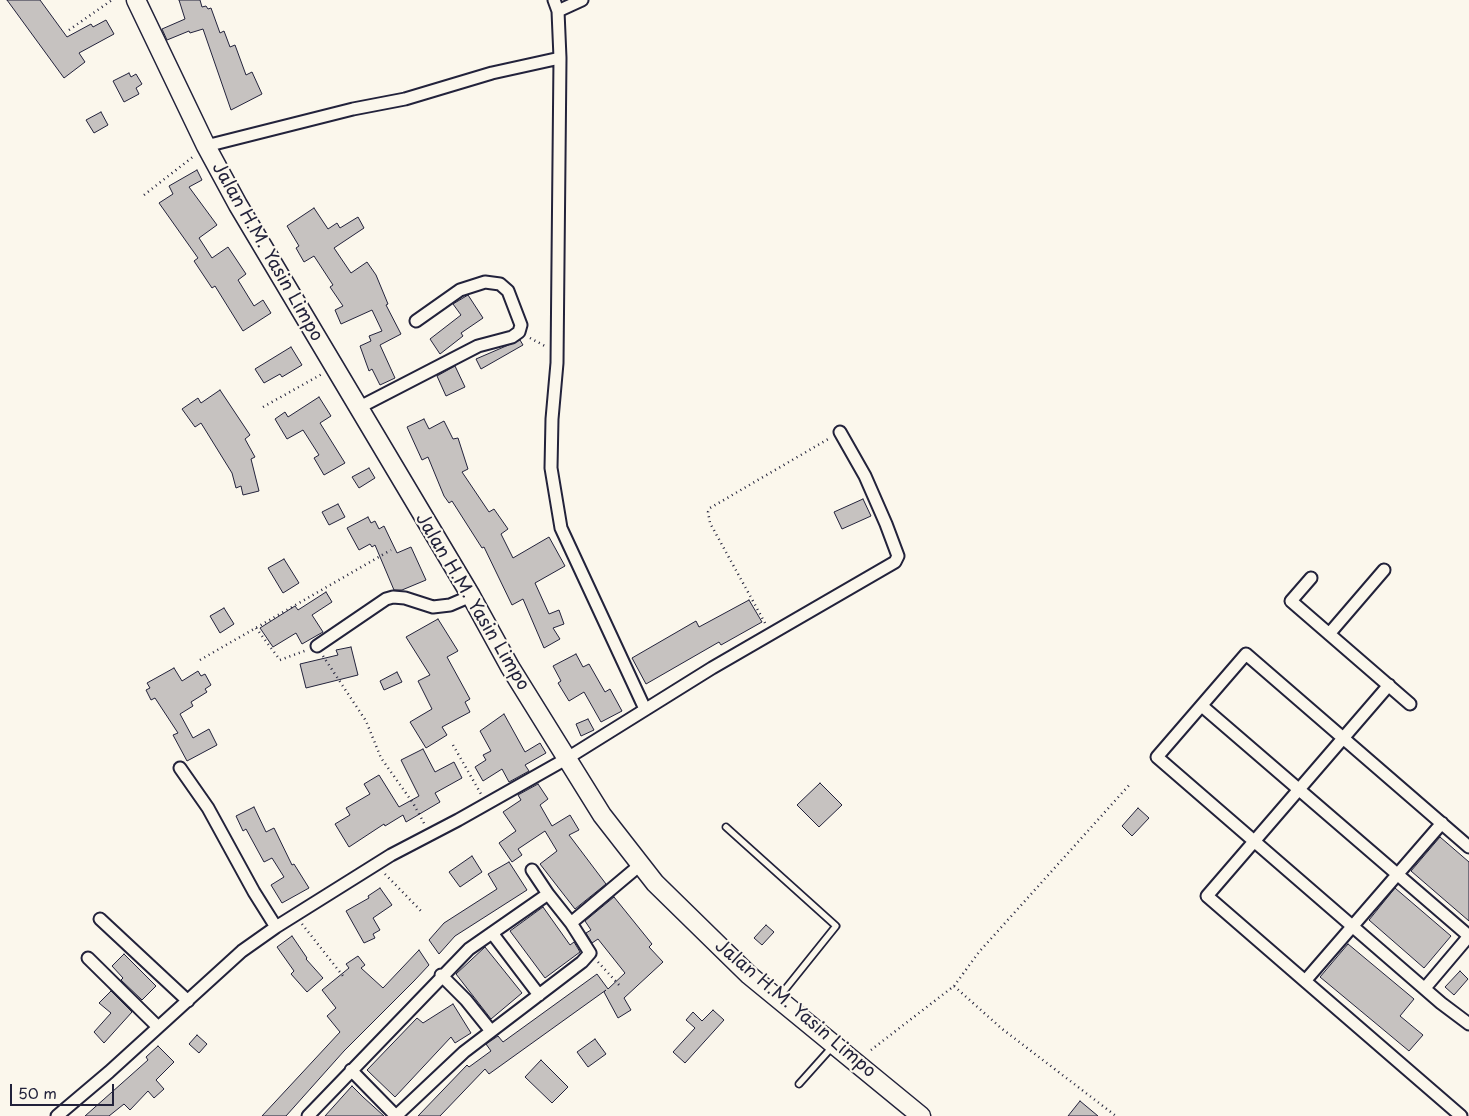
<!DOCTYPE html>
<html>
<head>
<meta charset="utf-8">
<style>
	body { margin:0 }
	#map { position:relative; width:1469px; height:1116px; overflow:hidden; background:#fbf7ec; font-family:"Playpen Sans",sans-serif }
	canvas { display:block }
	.scale { position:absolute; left:10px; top:1084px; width:104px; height:22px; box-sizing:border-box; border:2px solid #22223b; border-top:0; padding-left:6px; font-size:15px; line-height:18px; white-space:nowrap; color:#22223b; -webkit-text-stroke:4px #fbf7ec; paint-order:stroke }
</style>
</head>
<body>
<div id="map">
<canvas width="1469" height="1116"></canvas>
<div class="scale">50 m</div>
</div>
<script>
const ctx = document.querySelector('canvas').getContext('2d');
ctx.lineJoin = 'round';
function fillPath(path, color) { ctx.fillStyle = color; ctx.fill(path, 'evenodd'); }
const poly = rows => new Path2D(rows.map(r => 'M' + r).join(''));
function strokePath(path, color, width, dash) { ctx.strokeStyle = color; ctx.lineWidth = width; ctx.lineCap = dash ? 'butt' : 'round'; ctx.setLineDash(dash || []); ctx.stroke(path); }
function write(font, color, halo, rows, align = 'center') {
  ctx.font = font + ' "Playpen Sans",sans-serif'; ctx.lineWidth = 4.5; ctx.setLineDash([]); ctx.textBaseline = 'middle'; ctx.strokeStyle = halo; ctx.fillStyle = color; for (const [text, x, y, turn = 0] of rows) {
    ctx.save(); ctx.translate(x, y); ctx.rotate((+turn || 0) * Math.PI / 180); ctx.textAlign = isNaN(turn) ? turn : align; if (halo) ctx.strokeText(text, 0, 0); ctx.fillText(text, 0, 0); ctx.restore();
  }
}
const building = poly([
	[7,0,40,0,67,37,91,24,93,27,106,20,114,34,79,53,85,62,64,78,7,0],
	[179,0,200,0,202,7,206,6,208,9,211,8,220,33,224,31,230,47,235,45,246,75,252,72,262,94,231,110,203,29,190,33,189,31,167,40,162,29,185,19,179,0],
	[129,73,131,77,136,74,142,84,136,88,139,94,124,102,113,81,129,73],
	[101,112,108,125,94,133,86,120,101,112],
	[197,170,202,180,189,187,217,225,199,238,212,258,228,247,246,274,238,280,254,306,263,300,271,313,243,331,215,286,212,288,194,261,198,258,159,203,173,194,169,186,197,170],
	[314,208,328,229,337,223,340,228,358,217,364,228,334,248,351,273,367,262,376,275,388,304,386,305,401,334,380,345,395,378,380,385,372,369,369,371,360,346,371,341,369,336,382,331,372,310,341,324,335,310,343,306,330,287,333,285,314,256,304,262,296,248,299,246,287,226,314,208],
	[468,295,483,318,461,333,463,336,440,354,430,339,461,315,453,304,468,295],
	[520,340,523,345,481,369,476,359,520,340],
	[291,347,302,365,282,377,280,374,264,383,255,369,291,347],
	[455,366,465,387,446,396,437,376,455,366],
	[220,390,250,435,245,439,255,457,251,459,259,491,243,495,241,486,236,488,232,473,201,423,195,427,182,409,198,398,201,403,220,390],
	[319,397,331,416,320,423,345,463,324,475,314,458,319,455,303,430,287,439,275,419,285,412,288,417,319,397],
	[424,419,429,429,444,421,453,439,458,438,468,469,462,472,489,512,494,509,508,529,501,534,513,558,549,537,565,566,535,583,549,614,559,610,564,624,553,628,560,639,544,648,523,599,512,605,484,547,482,548,452,501,449,503,444,496,428,457,422,460,407,427,424,419],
	[369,468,375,478,359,488,352,477,369,468],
	[863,499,871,516,842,529,834,512,863,499],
	[338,504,345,517,329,525,322,512,338,504],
	[368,517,371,523,375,521,379,529,384,526,397,553,411,547,426,580,402,590,394,590,375,545,372,547,370,544,359,550,347,528,368,517],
	[284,559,299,583,283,593,268,568,284,559],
	[326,592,332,602,312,615,323,632,302,644,296,633,273,647,260,628,295,606,298,610,326,592],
	[749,600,762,622,721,645,719,642,646,684,632,658,696,621,699,627,749,600],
	[224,608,234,624,220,633,210,616,224,608],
	[438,619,458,651,447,657,470,699,465,702,470,712,442,727,447,735,426,748,410,722,432,709,418,681,430,675,406,637,438,619],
	[351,647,358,675,306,688,300,664,338,655,336,650,351,647],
	[576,654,583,667,589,664,605,692,610,689,622,711,601,722,584,692,569,701,558,683,561,681,553,666,576,654],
	[174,668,182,681,198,671,201,676,205,674,211,685,205,689,207,692,191,702,193,706,180,714,193,738,209,729,217,745,187,761,173,735,178,733,155,698,151,700,146,690,150,688,147,683,174,668],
	[397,672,402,682,384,690,380,681,397,672],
	[504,714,525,752,540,743,546,753,525,765,529,771,509,782,502,769,483,781,475,767,486,760,483,755,491,751,480,731,504,714],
	[588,719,594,730,581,736,576,724,588,719],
	[423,749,435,772,454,762,462,778,435,793,440,802,406,822,403,815,385,826,384,824,349,847,335,824,350,815,346,808,370,794,364,784,379,775,399,807,419,796,401,760,423,749],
	[820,783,842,805,819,827,797,805,820,783],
	[538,784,548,799,540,805,552,826,570,815,579,830,569,835,606,884,575,909,540,864,557,851,545,831,518,849,522,855,512,862,499,843,516,831,503,812,521,800,518,795,538,784],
	[254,807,266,832,274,828,292,865,294,864,309,888,282,903,271,885,284,877,272,858,264,862,246,829,243,831,236,816,254,807],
	[1138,808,1149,818,1132,836,1122,826,1138,808],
	[1440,837,1469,862,1469,921,1411,871,1440,837],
	[472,856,482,872,460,887,449,872,472,856],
	[509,862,527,890,455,936,439,954,429,940,444,923,497,889,488,874,509,862],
	[380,888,392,905,373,918,380,930,373,934,375,938,364,943,346,911,369,898,368,896,380,888],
	[1395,888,1451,936,1424,968,1369,920,1395,888],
	[614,897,652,944,649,947,663,962,624,998,631,1010,618,1018,604,992,606,990,489,1074,485,1069,440,1116,418,1116,467,1065,469,1067,491,1051,486,1044,498,1036,503,1042,597,974,608,989,625,973,598,939,592,943,586,933,591,930,585,921,614,897],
	[543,907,570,945,574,942,580,952,545,978,510,931,543,907],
	[766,925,774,932,762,945,754,938,766,925],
	[292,936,307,958,306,959,323,978,307,992,291,974,294,971,277,947,292,936],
	[1348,944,1414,999,1400,1016,1423,1035,1409,1051,1320,977,1348,944],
	[485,947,522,993,491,1019,456,974,485,947],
	[419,950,429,965,414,981,344,1051,286,1116,262,1116,340,1032,327,1016,336,1008,322,990,349,968,346,964,358,956,365,965,361,968,383,988,419,950],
	[124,954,156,986,142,1000,121,980,123,978,112,966,124,954],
	[1460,971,1468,979,1454,995,1445,987,1460,971],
	[111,991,132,1012,104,1043,94,1032,111,1013,99,1003,111,991],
	[453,1004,471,1033,455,1043,451,1037,395,1097,367,1070,417,1018,423,1023,453,1004],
	[713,1010,724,1020,685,1063,673,1052,695,1028,686,1020,693,1012,702,1021,713,1010],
	[197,1035,207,1044,199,1053,189,1044,197,1035],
	[595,1039,606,1054,588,1067,577,1052,595,1039],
	[158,1046,174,1062,156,1080,164,1089,154,1098,148,1091,130,1110,124,1104,109,1116,85,1116,148,1060,146,1057,158,1046],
	[541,1060,568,1087,552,1103,525,1077,541,1060],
	[352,1086,363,1097,384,1116,325,1116,352,1086],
	[1080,1101,1098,1116,1068,1116,1080,1101]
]);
fillPath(building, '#c6c2c0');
strokePath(building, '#22223b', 1);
const service = poly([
	[726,827,836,926,779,997],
	[799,1084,833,1046]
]);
const minor = poly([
	[558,11,582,0],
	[560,58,557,363,552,419,551,468,561,528,645,709],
	[206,146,353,109,405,99,492,73,560,58,558,11,554,0],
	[358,408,478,346,512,337,519,332,521,325,508,291,500,284,485,282,460,290,416,321],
	[1311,578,1291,601,1410,704],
	[1329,634,1384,570],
	[317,646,386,599,393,597,405,598,433,607,450,605,471,596],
	[1202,706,1469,936],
	[180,768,208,808,254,892,276,927],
	[1442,823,1305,981,1461,1116],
	[1469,847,1246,654,1157,757,1441,1003,1469,1024],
	[532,870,548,894],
	[100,919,188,1001],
	[492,933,539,995],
	[88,958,158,1027],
	[441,975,466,1000,491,1031],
	[1305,981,1207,896,1389,685],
	[1425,988,1469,936],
	[351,1070,396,1116],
	[57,1116,109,1072,242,951,276,927,391,855,458,820,566,759,712,668,895,562,898,556,886,524,865,476,840,432],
	[308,1116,469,949,548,894,571,923,640,865],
	[396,1116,464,1052,582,962,590,953,571,923]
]);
const primary = poly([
	[136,0,206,146,238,205,471,596,510,667,602,815,655,883,749,975,921,1116]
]);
strokePath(service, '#22223b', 9);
strokePath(minor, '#22223b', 15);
strokePath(primary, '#22223b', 21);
strokePath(poly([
	[69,30,112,0],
	[144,195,194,156],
	[530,338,545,346],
	[263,407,322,374],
	[765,623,710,523,708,512,710,508,830,438],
	[256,628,280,660,307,650],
	[323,656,366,721,381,758,413,803,425,825],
	[200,660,391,550],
	[453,745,481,794],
	[385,874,423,913],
	[302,924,343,976],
	[598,962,621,987],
	[954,986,979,952,1131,783],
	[871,1050,954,986,1001,1028,1116,1116]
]), '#22223b', 2.5, [1, 4]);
strokePath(service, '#fbf7ec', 5.5);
strokePath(minor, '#fbf7ec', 11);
strokePath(primary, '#fbf7ec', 18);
write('18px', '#22223b', '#fbf7ec', [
	["Jalan H.M. Yasin Limpo",267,252,60],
	["Jalan H.M. Yasin Limpo",472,602,59],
	["Jalan H.M. Yasin Limpo",795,1009,40]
]);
</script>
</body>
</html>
